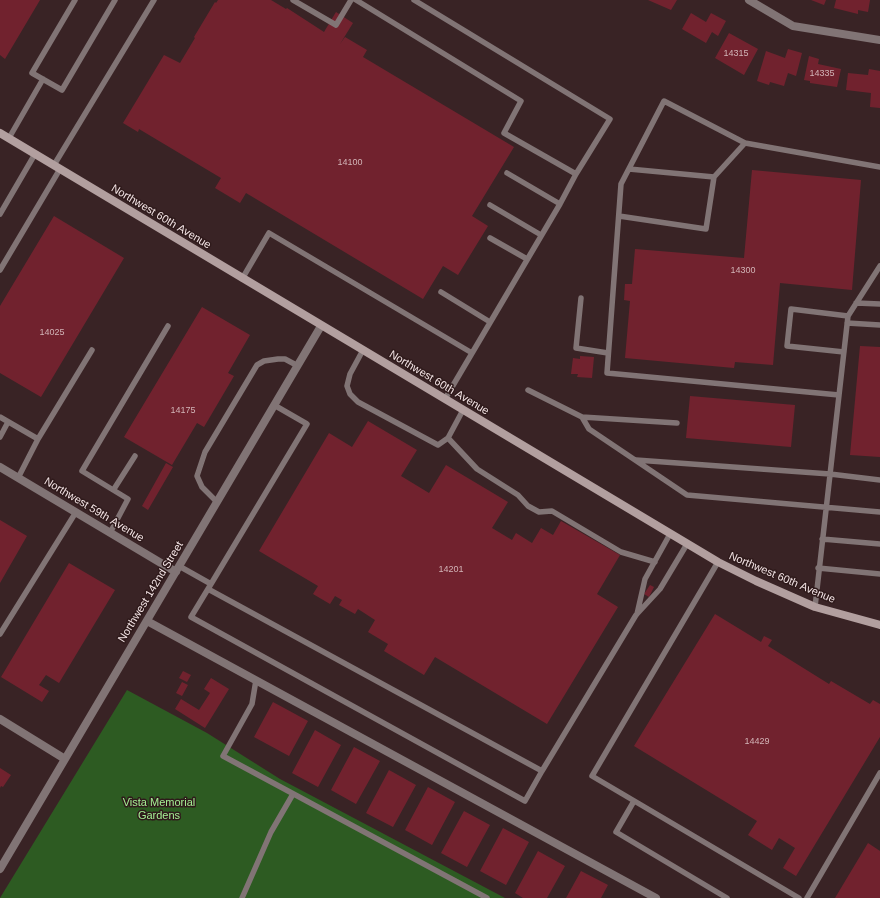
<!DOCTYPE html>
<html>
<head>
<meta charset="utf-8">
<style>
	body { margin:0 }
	canvas { display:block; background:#392325 }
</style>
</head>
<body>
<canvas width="880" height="898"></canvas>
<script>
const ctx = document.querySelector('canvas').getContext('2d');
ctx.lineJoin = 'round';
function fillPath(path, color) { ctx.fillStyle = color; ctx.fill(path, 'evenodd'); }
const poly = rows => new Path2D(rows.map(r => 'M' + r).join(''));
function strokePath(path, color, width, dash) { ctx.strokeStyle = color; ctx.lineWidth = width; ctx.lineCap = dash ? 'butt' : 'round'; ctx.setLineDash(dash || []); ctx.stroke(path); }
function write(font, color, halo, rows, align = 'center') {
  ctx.font = font + ' Arial,sans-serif'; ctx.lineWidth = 3; ctx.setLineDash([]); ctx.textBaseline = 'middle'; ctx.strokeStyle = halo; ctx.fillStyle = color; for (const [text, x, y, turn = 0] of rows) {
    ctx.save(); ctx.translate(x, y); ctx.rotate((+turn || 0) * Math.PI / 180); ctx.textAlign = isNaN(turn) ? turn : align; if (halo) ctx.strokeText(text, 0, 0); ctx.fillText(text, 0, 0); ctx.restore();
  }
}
fillPath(poly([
	[127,690,207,733,280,779,505,898,0,898]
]), '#2d5b22');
fillPath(poly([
	[0,0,40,0,5,59,0,55],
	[218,0,271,0,286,9,287,8,324,32,336,12,353,23,340,44,345,37,367,50,363,57,514,147,472,216,488,226,458,275,443,266,423,299,246,193,240,203,215,188,221,178,139,129,138,132,123,123,164,55,180,63,195,38,194,37,215,2,216,3],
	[648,0,677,0,671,10],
	[811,0,826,0,824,5],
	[836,0,870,0,868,12,858,10,858,14,834,8],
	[691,13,706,22,711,13,726,21,718,36,712,32,706,43,682,29],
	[729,33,758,49,744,75,715,58],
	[788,49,802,53,796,76,788,73,784,86,770,82,769,85,757,81,766,51,785,58],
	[809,56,819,59,818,64,841,69,837,87,810,83,810,81,804,80],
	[869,69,880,71,880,108,870,107,871,93,846,90,848,73,868,75],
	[752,170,861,180,852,290,780,283,773,365,735,362,734,368,625,358,630,301,624,300,625,284,632,284,635,249,744,258],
	[54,216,124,258,41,397,0,373,0,306],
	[202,307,250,335,228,373,234,376,204,427,197,423,172,465,124,437],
	[860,346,880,347,880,457,850,455],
	[580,356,594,357,592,378,577,377,578,374,571,374,573,358,580,359],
	[690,396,795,405,791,447,686,438],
	[368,421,417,450,401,476,429,493,446,465,508,502,492,528,512,540,516,533,532,543,541,528,553,535,561,521,620,555,597,594,618,607,547,724,435,657,424,675,384,651,388,644,368,632,375,620,358,609,355,614,339,605,342,600,335,596,330,604,313,594,318,586,259,551,329,433,352,447],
	[166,463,173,467,148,510,142,506],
	[0,520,27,536,0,583],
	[69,563,115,590,59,683,46,675,39,685,49,691,42,702,1,677],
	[650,585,654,587,649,597,644,594],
	[715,614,761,642,764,636,772,640,768,646,829,684,831,681,870,704,873,700,880,704,880,737,796,876,783,868,795,848,779,838,772,850,748,835,757,821,634,746],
	[183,671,191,675,187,682,179,678],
	[211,678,229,689,205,728,175,709,181,699,199,710,210,693,204,689],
	[182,682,188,685,182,696,176,693],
	[273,702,308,721,289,756,254,737],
	[315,730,341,745,318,787,292,773],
	[354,747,380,761,356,804,331,790],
	[0,768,11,775,3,787,1,786,0,788],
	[389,770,416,785,393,827,366,813],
	[428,787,455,802,432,845,405,830],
	[464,811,490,825,467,867,441,853],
	[503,828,529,842,506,885,480,871],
	[868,843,880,851,880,898,835,898],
	[538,851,565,866,547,898,523,898,515,893],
	[581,871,608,885,601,898,566,898]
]), '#71222e');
strokePath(poly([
	[75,0,32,73,62,90,115,0],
	[293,0,336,25,351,0],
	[356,0,521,101,504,133,576,174,560,204],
	[414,0,610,119,576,174],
	[9,138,43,79],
	[54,165,154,0],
	[629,169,714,177,745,143],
	[490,205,541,235],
	[0,214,35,154],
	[619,216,706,229,714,177],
	[490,238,527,259],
	[0,270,60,169],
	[242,279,269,233,472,353],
	[441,292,490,322],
	[581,298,576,348,608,353],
	[856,303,880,304],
	[847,323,880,325],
	[363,350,350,374,347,386,350,394,358,402,438,445,448,438,463,410],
	[844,352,787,346,791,309,848,316],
	[528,390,582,417,589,429,687,495,880,512],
	[839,395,607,373,621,184,664,101,745,143,880,167],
	[445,399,560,204,507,173],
	[0,417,38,439,92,350],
	[582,417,677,423],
	[0,437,8,422],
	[448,438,477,469,518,495,528,506,539,512,552,511,621,552,655,562],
	[636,460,830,474,880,480],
	[18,478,38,439],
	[114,489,135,456],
	[217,502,202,487,197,476,205,452,257,365,264,361,278,359,285,359,298,366],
	[110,533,128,499,82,471,168,326],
	[822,539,880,544],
	[718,562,592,776,799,898],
	[179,566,211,584,307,424,274,405],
	[818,568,880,574],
	[208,589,542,771,525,801,191,617,211,584],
	[815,607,848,316,880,266],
	[637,614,645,579,670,534],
	[0,634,76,512],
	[256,680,252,704,223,756,487,898],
	[542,771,636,615,660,589,687,544],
	[634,801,616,832,727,898],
	[242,898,271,832,293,794],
	[807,898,880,773]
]), '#817475', 5.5);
strokePath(poly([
	[749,0,793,26,880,40],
	[0,467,176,572],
	[147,621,656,898],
	[0,719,65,759],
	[0,869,321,326]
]), '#817475', 8);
strokePath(poly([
	[0,133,718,562,756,581,815,607,880,625]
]), '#b29f9f', 8);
write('9px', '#d2b4b7', null, [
	["14315",736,54],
	["14335",822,74],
	["14100",350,163],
	["14300",743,271],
	["14025",52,333],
	["14175",183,411],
	["14201",451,570],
	["14429",757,742]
]);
write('11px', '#f3e4e5', '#2f1a1b', [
	["Northwest 60th Avenue",161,217,31],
	["Northwest 60th Avenue",439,383,31],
	["Northwest 59th Avenue",94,510,31],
	["Northwest 60th Avenue",782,578,23],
	["Northwest 142nd Street",151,592,-59]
]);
write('11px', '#a4ef94', '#2f1a1b', [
	["Vista Memorial",159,803],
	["Gardens",159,816]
]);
</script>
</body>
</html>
